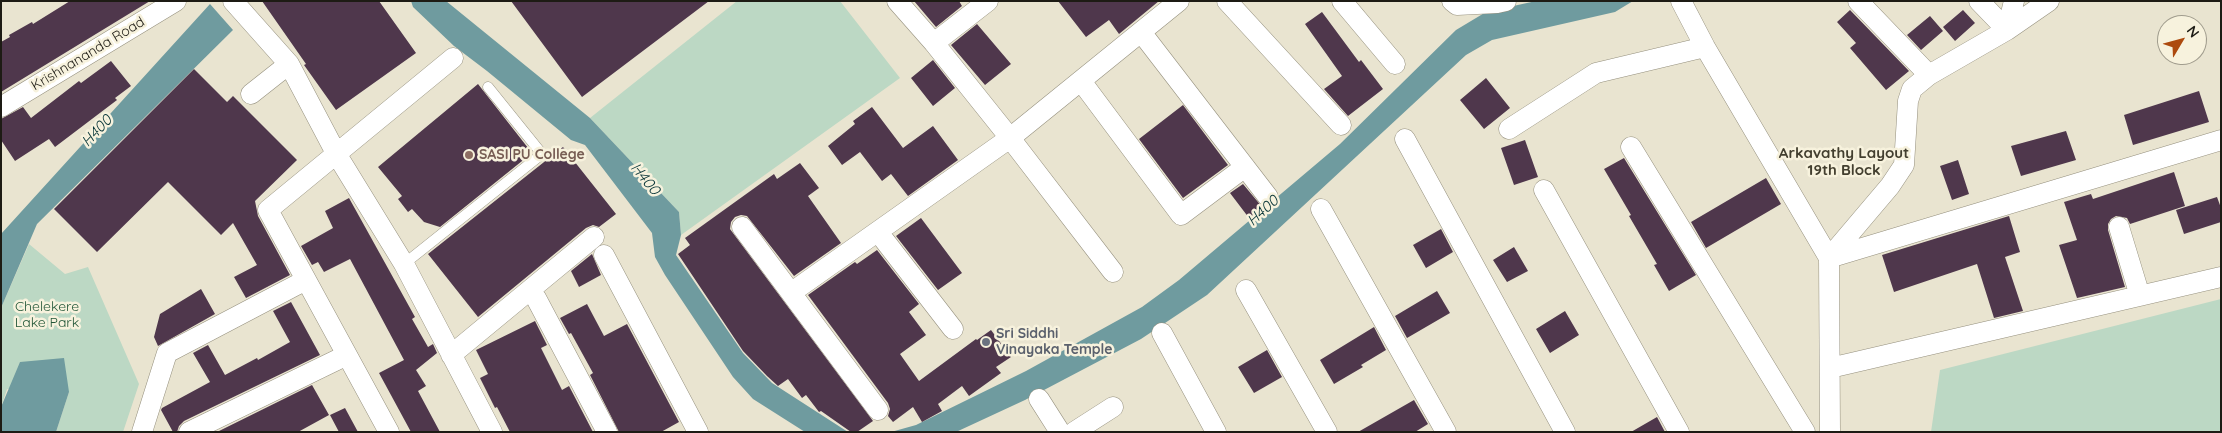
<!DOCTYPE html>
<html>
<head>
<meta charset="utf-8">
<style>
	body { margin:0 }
	#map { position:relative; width:2222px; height:433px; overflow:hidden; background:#e9e4d0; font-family:Quicksand,sans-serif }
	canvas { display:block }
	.frame { position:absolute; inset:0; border:2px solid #1d1b14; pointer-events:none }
	.north { position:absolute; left:2157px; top:15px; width:50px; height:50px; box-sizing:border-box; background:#f7f2dd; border:1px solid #a09c8d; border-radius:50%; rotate:53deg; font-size:14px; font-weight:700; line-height:20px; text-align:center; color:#1d1b14 }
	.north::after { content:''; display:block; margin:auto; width:18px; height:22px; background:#ad4a0e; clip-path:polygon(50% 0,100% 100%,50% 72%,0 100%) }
</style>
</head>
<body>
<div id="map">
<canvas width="2222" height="433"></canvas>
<div class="frame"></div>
<div class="north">N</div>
</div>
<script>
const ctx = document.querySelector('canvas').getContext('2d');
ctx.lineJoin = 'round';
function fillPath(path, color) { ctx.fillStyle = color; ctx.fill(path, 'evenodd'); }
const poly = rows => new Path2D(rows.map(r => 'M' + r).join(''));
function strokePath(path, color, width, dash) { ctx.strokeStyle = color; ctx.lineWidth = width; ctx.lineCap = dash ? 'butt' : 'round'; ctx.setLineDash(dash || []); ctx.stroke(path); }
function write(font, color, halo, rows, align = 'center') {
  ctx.font = font + ' Quicksand,sans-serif'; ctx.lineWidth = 5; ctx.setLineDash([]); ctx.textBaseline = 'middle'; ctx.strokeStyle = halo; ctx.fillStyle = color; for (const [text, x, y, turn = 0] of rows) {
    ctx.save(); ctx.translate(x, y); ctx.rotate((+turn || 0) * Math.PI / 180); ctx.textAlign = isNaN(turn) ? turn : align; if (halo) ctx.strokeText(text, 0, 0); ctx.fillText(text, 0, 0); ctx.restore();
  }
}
fillPath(poly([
	[737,1,840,1,900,78,681,235,679,212,590,118],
	[29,244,65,274,88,267,139,384,123,432,56,432,69,392,7,389,1,407,1,308],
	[2221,299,2221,432,1931,432,1940,370]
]), '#bcd8c4');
fillPath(poly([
	[411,1,446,1,590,118,679,212,681,235,676,255,743,353,772,383,848,432,805,432,753,399,733,377,665,275,655,257,652,233,585,145,571,140,487,71,454,46,413,7],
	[1536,1,1633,1,1615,12,1492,40,1466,55,1207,295,1141,339,1025,400,956,432,891,432,916,425,1026,371,1142,307,1179,280,1340,144,1456,30,1486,12],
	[210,4,233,30,37,224,1,308,1,234],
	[64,358,69,392,56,432,1,432,1,407,20,362]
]), '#6f9b9f');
fillPath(poly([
	[70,1,150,1,1,92,1,42,10,37,9,35,32,22,33,24],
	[262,1,379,1,416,53,336,110,304,65,306,64],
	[511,1,709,1,582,97],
	[914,1,959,1,962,6,936,27],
	[1058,1,1159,1,1119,34,1109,20,1086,37],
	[1850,10,1909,71,1886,90,1850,48,1856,43,1837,22],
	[1963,10,1975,23,1955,41,1943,27],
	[1322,12,1359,62,1361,60,1383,89,1348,116,1324,89,1342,76,1305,24],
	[1930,16,1943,31,1921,50,1907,35],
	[977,24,1011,64,985,85,951,45],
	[933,60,955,88,933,106,911,78],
	[111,61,131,86,115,98,117,100,55,147,49,139,15,161,1,140,1,119,23,107,31,118,79,81,81,83],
	[194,69,227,102,233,96,297,160,255,201,258,216,290,275,246,298,234,277,257,265,233,223,221,235,168,182,97,252,54,209],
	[1486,78,1510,108,1484,129,1460,100],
	[478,84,532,153,440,227,424,222,412,209,408,212,398,199,402,196,378,167],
	[2199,91,2209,122,2133,145,2124,115],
	[1183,105,1228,165,1183,198,1139,139],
	[872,107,903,148,933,126,958,160,908,196,891,174,882,181,860,152,842,165,828,146,855,124,853,121],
	[2066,131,2076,160,2021,176,2011,146],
	[1525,140,1538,177,1514,185,1501,148],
	[563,147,616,214,599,227,593,225,586,228,478,317,428,254],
	[1624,158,1696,275,1669,291,1654,265,1657,264,1629,216,1631,215,1604,169],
	[1958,160,1969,194,1952,200,1940,166],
	[800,163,819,188,808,196,841,243,794,276,747,216,741,215,735,217,731,222,730,229,873,421,857,432,851,432,821,411,819,412,806,395,802,398,788,379,778,386,767,376,743,351,678,254,690,245,685,238,774,174,777,179],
	[2174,172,2185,206,2130,224,2127,218,2116,216,2111,219,2108,224,2108,230,2125,287,2077,298,2059,245,2077,240,2064,202,2091,194,2093,199],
	[1766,178,1781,204,1706,248,1691,222],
	[1243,184,1263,208,1249,218,1230,193],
	[2217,197,2221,208,2221,222,2184,234,2176,210],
	[349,198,415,317,412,319,428,347,433,344,437,353,416,370,426,386,418,391,440,432,411,432,379,373,404,360,350,259,324,272,318,262,312,265,301,246,333,228,325,211],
	[2009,216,2020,252,2005,257,2023,311,1994,318,1977,264,1894,292,1882,255],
	[921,218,962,273,938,290,896,236],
	[1441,229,1453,252,1426,268,1413,245],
	[1514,247,1528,271,1507,282,1493,260],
	[877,250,919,304,909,312,926,335,900,354,919,381,976,339,977,340,991,330,1011,357,996,367,1001,373,969,396,962,386,938,404,942,411,922,422,913,407,893,422,888,416,890,409,888,403,808,295,855,262,857,264],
	[592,254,601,275,579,287,571,271],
	[201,289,215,314,158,346,154,337,160,314],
	[1437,291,1450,313,1407,338,1395,316],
	[291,302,320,355,184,421,179,426,177,432,173,432,161,410,162,408,210,382,193,353,208,345,225,375,257,358,258,360,290,342,273,311],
	[587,304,604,336,627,324,679,422,661,432,619,432,590,375,593,373,571,333,569,334,560,318],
	[1565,311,1579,335,1550,353,1536,329],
	[535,321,547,345,541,348,562,390,569,386,593,432,510,432,497,407,495,408,480,378,488,374,476,350],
	[1374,327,1386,350,1361,365,1363,367,1334,384,1320,360],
	[1267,350,1282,377,1254,393,1238,367],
	[312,385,329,415,298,432,217,432],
	[1414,400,1428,424,1415,432,1358,432],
	[345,408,358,432,339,432,330,415],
	[1657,417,1665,432,1631,432]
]), '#4f374c');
const service = poly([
	[404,264,542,154,488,87]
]);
const minor = poly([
	[233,1,289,64,337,155,404,264,492,432],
	[897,1,934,43,1010,138,1113,272],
	[1227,1,1341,125],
	[1342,1,1395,64],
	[1452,1,1457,5,1497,3,1506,1],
	[1681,1,1705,47,1829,258,1830,432],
	[1858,1,1929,75],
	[1979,1,2007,30],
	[2007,30,2014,1],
	[1141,32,1268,197],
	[934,43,988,1],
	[1081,81,1181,215,1245,167],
	[251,94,289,64],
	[1,107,176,1],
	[1509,129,1596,73,1705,47],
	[1405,139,1565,432],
	[1631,147,1805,432],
	[1544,190,1679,432],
	[1321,209,1446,432],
	[742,227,878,410],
	[2119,227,2140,296],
	[878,232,953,329],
	[604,255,698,432],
	[1829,258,2221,140],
	[1829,258,1890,186,1904,165,1908,101,1912,89,1929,75,2007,30,2049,1],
	[1246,290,1327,432],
	[792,292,1010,138,1179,1],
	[536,298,607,432],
	[1162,333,1216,432],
	[451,355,594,237],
	[1830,368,2221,277],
	[1039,399,1060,432],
	[142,432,167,353,306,280],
	[189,432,347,355],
	[389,432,268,210,453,58],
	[1074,432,1113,407]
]);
strokePath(service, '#95907e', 11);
strokePath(minor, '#95907e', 21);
strokePath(service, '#fff', 10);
strokePath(minor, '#fff', 20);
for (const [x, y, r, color] of [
	[469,155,5,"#8d6e63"],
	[986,342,5,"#6b7280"]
]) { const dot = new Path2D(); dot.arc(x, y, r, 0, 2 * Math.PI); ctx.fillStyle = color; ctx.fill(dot); strokePath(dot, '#f7f2dd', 2); }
write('14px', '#1d1b14', '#f7f2dd', [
	["Krishnananda Road",88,54,-31]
]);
write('bold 14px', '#785e54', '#f7f2dd', [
	["SASI PU College",479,155]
], 'left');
write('14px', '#225637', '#f7f2dd', [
	["Chelekere",47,307],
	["Lake Park",47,323]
]);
write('bold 14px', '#5b616d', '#f7f2dd', [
	["Sri Siddhi",996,334],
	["Vinayaka Temple",996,350]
], 'left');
write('italic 15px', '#083538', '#f7f2dd', [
	["H400",97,131,-47],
	["H400",645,179,51],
	["H400",1263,211,-43]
]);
write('bold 15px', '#433f2f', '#f7f2dd', [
	["Arkavathy Layout",1844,153],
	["19th Block",1844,170]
]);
</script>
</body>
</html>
